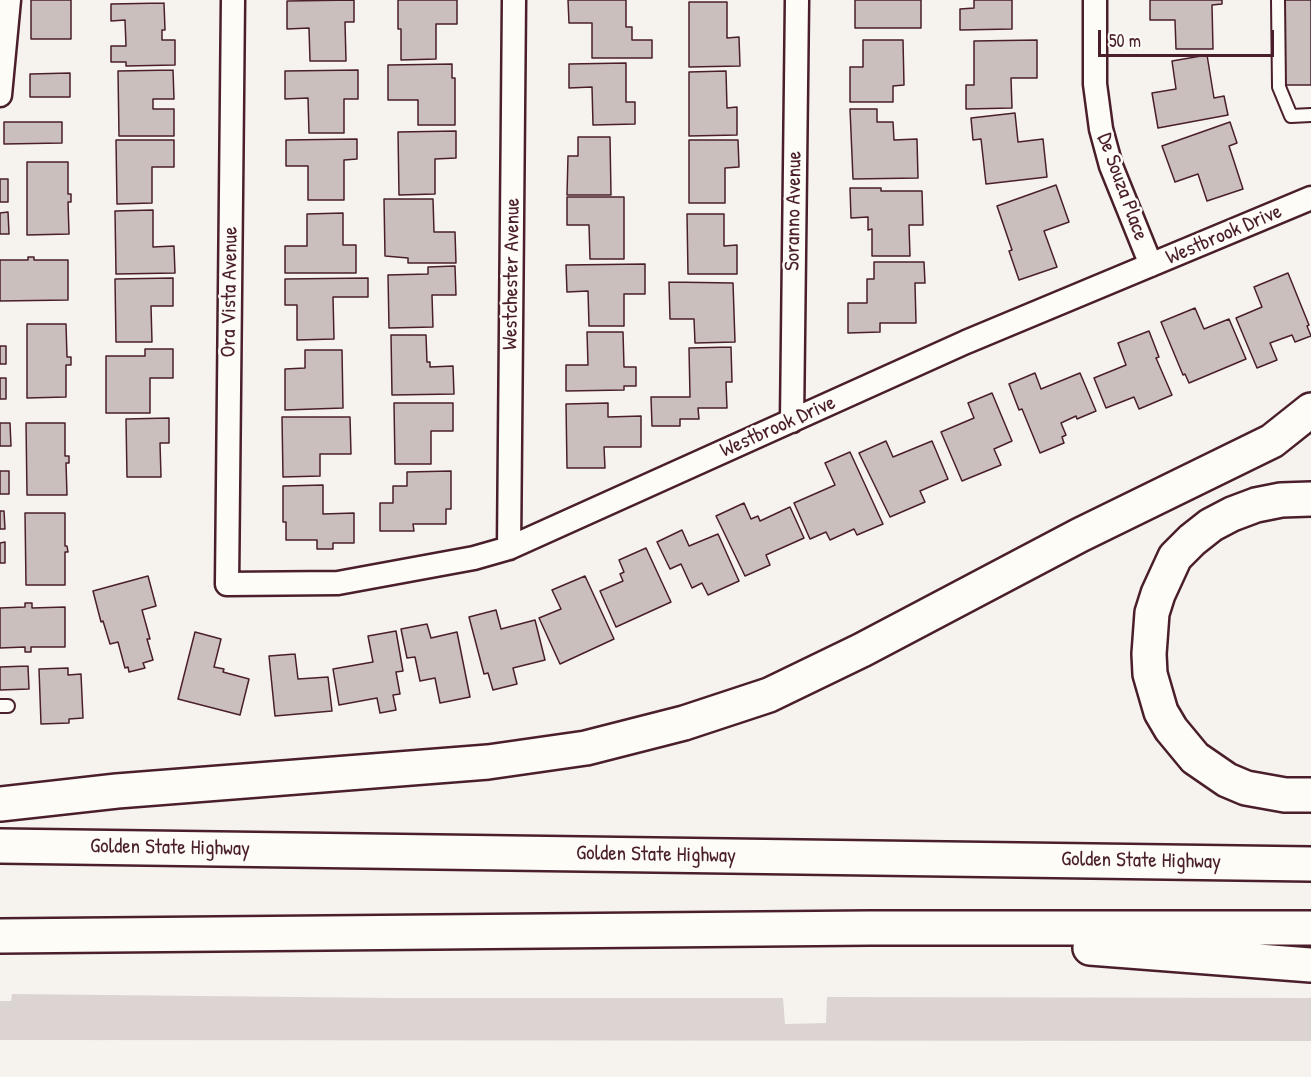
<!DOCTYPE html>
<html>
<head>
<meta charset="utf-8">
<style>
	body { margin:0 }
	#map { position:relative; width:1311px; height:1077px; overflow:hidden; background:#f6f3ef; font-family:"Patrick Hand",sans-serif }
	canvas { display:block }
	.scale { position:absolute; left:1098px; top:30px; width:176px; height:27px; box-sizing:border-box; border:3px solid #4a1f2b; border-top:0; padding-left:8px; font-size:18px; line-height:21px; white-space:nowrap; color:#4a1f2b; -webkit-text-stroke:4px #fdfcf7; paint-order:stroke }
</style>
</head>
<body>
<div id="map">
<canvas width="1311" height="1077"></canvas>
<div class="scale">50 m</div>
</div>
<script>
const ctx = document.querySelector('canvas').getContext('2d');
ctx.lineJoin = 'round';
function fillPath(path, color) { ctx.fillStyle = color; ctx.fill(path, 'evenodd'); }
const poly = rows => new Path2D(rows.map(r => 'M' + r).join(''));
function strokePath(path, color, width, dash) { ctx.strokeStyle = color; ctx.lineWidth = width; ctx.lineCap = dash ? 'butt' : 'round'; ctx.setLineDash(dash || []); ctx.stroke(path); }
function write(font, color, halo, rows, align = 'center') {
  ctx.font = font + ' "Patrick Hand",sans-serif'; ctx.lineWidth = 5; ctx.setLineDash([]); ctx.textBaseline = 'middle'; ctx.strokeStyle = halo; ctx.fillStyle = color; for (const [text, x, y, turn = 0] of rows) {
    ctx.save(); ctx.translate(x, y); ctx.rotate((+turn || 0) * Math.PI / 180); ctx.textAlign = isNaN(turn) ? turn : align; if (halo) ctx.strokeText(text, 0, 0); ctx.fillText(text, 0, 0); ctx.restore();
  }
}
fillPath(poly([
	[12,994,395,998,783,998,785,1024,826,1023,827,997,1311,998,1311,1041,0,1040,0,1001,11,1001]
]), '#dcd4d2');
const building = poly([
	[31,0,71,0,71,39,31,39,31,0],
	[354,0,354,22,345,22,346,61,310,61,309,28,287,29,287,1,354,0],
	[398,0,457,0,457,24,436,24,436,59,401,60,401,29,398,29,398,0],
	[568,0,626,0,626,27,632,27,632,40,652,40,652,58,592,58,592,23,569,23,568,0],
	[855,0,921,0,921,28,855,28,855,0],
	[974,0,1012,0,1012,29,960,30,960,9,974,8,974,0],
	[1150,0,1222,0,1222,4,1212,5,1213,49,1176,49,1175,20,1150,20,1150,0],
	[1285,0,1311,0,1311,85,1284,85,1285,0],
	[689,2,727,2,727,38,739,37,740,66,689,67,689,2],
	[164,3,165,30,162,30,162,40,175,40,175,65,126,66,126,62,111,62,111,46,126,46,125,20,111,21,111,4,164,3],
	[863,40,903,40,904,85,893,86,893,102,850,102,850,67,863,67,863,40],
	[1037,40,1037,78,1011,78,1012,108,966,109,966,85,974,85,974,41,1037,40],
	[1207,55,1214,98,1224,96,1228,115,1158,128,1152,93,1176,89,1172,61,1207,55],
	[626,63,626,102,635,102,635,124,593,125,592,87,569,88,569,64,626,63],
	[452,64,452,78,455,78,455,125,418,125,418,100,388,100,388,65,452,64],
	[173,70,174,99,153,99,153,109,174,109,174,136,119,136,118,71,173,70],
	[358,70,358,99,344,99,344,133,309,133,308,98,285,99,285,71,358,70],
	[726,71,727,108,737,107,737,135,689,136,689,72,726,71],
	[70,73,70,97,30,97,30,74,70,73],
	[850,109,877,109,877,122,893,122,894,140,917,139,918,178,853,179,850,109],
	[1015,113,1018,142,1043,139,1047,177,986,184,981,139,973,140,971,118,1015,113],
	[4,122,62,122,62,143,4,144,4,122],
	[1230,122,1237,143,1229,146,1243,189,1207,201,1198,174,1175,182,1162,146,1230,122],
	[456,131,456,158,435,159,435,194,399,195,398,132,456,131],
	[578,137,610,137,611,195,567,195,568,156,578,156,578,137],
	[357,139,357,159,344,160,344,200,308,200,308,166,286,166,286,140,357,139],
	[116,140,174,140,174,167,152,167,152,203,117,204,116,140],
	[689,140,738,140,739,167,725,168,725,203,689,203,689,140],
	[27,162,68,162,68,194,71,194,71,202,68,202,69,234,27,235,27,162],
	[0,179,8,179,8,202,0,202,0,179],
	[1056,185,1069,222,1044,231,1057,267,1019,280,1009,251,1012,250,997,206,1056,185],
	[850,188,881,188,881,191,922,191,923,225,909,225,910,256,872,256,872,229,868,230,868,217,851,218,850,188],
	[567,197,624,197,624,259,590,259,589,225,567,225,567,197],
	[384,199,433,199,434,232,455,232,456,263,408,263,408,258,385,256,384,199],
	[153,210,153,247,174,246,175,273,116,274,115,211,153,210],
	[8,212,9,234,0,234,0,213,8,212],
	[343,213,343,245,356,245,356,273,285,273,285,246,307,246,307,214,343,213],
	[687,214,724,214,724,246,737,245,737,274,688,274,687,214],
	[28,257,34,257,34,260,68,260,68,300,0,301,0,260,28,260,28,257],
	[874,262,924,262,925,283,915,283,916,323,880,323,880,332,848,333,848,303,867,303,867,279,874,279,874,262],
	[645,264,645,294,624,294,624,326,589,326,588,291,567,292,566,265,645,264],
	[455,266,456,295,432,295,433,327,389,328,388,275,428,274,428,267,455,266],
	[1288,273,1309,325,1307,326,1311,336,1295,342,1292,335,1270,343,1277,360,1257,368,1236,318,1262,307,1254,287,1288,273],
	[173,278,173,306,151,306,152,342,116,342,115,279,173,278],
	[368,278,368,297,333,297,334,339,297,340,297,305,285,305,285,279,368,278],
	[669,282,733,283,735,342,695,343,694,319,670,319,669,282],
	[1195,308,1204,329,1229,319,1246,359,1189,383,1185,374,1183,375,1161,322,1195,308],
	[27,324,66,324,67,357,71,357,71,365,66,365,66,397,27,398,27,324],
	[1149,331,1159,357,1156,358,1172,395,1139,409,1134,397,1106,408,1094,378,1126,365,1118,343,1149,331],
	[587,332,623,332,624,367,636,367,636,386,624,386,624,390,566,391,566,365,588,365,587,332],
	[391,335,426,335,427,362,430,362,430,367,453,366,454,394,392,395,391,335],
	[0,346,6,346,6,364,0,364,0,346],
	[731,347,732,382,726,382,727,408,698,408,699,419,680,419,680,426,652,426,651,397,690,397,689,348,731,347],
	[145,349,173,349,173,378,150,378,150,413,106,413,106,356,145,356,145,349],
	[305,350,342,350,343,408,285,410,285,369,305,368,305,350],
	[1035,373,1041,389,1080,373,1096,411,1077,419,1076,416,1061,423,1066,435,1062,437,1064,443,1040,453,1022,409,1019,410,1009,384,1035,373],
	[0,378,6,378,6,399,0,399,0,378],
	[992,393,1012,441,994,449,1001,465,962,481,941,432,974,418,968,403,992,393],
	[394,403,453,403,453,431,431,431,431,464,395,464,394,403],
	[608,403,608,417,641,416,641,447,604,447,605,468,567,468,566,404,608,403],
	[282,417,350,417,351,454,320,454,320,476,283,477,282,417],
	[169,418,169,443,160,443,161,477,127,477,126,419,169,418],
	[0,423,10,423,11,446,0,446,0,423],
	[26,423,65,423,65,456,69,456,69,463,66,463,67,495,27,495,26,423],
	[886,441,893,457,932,441,948,479,920,491,925,502,890,517,859,453,886,441],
	[850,452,883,524,857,535,854,529,830,540,826,532,810,539,794,503,835,485,825,463,850,452],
	[0,471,9,471,9,494,0,494,0,471],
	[451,471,451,509,446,509,446,524,413,524,414,531,380,531,380,503,393,503,393,486,407,486,407,472,451,471],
	[323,485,323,514,354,513,354,543,333,543,333,549,317,549,317,540,286,540,286,522,283,522,283,486,323,485],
	[744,503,751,519,758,516,760,521,790,507,804,538,766,555,770,565,745,576,716,516,744,503],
	[0,511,4,511,5,529,0,529,0,511],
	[25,513,65,513,65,546,67,546,68,552,65,552,65,585,26,585,25,513],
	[682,530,689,546,718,534,739,581,708,595,702,583,692,588,681,564,670,569,657,542,682,530],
	[5,542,5,563,0,563,0,543,5,542],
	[646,548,671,602,616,627,600,591,623,581,620,574,624,572,619,560,646,548],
	[148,576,156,606,142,610,150,639,147,639,153,660,143,663,145,668,129,672,128,667,125,668,118,642,110,644,103,621,101,622,93,591,148,576],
	[585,576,614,639,560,664,539,618,561,609,552,590,585,576],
	[25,603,32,603,32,608,65,607,65,647,31,647,31,652,25,652,25,647,0,648,0,608,25,607,25,603],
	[496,610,501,629,535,620,545,660,513,668,517,684,493,690,488,673,484,674,469,617,496,610],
	[427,624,431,638,457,632,470,697,440,703,435,678,420,681,415,657,407,658,401,629,427,624],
	[396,631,403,671,396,672,400,694,393,695,396,710,380,713,377,698,339,705,333,669,373,662,368,636,396,631],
	[195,632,221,639,214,667,224,669,223,672,249,679,240,715,178,699,195,632],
	[295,654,298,679,328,677,332,711,275,716,269,656,295,654],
	[28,666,29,689,0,690,0,667,28,666],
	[68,668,68,675,81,674,83,718,69,719,69,723,41,724,39,669,68,668]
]);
fillPath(building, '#cbbfbe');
strokePath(building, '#4a1f2b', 1.5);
const service = poly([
	[1278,0,1279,87,1291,116,1311,115],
	[0,706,8,706]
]);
const minor = poly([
	[233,0,227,584,338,583,474,558,509,548,966,342,1311,198],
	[1095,0,1095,84,1101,129,1111,166,1151,265],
	[0,95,9,0],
	[792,421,797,0],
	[509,548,514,0]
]);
const motorway = poly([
	[1311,499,1281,500,1256,505,1232,514,1211,525,1192,540,1175,557,1158,594,1152,613,1149,654,1150,674,1161,712,1171,729,1195,758,1227,780,1246,788,1285,795,1311,795],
	[0,804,117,791,488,762,586,748,684,723,769,695,862,650,1080,535,1272,441,1311,410],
	[0,846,1311,864],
	[0,936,870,928,1311,928],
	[1090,948,1311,965]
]);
strokePath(service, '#4a1f2b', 16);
strokePath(minor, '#4a1f2b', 27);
strokePath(motorway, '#4a1f2b', 38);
strokePath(service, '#fdfcf7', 12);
strokePath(minor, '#fdfcf7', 22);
strokePath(motorway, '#fdfcf7', 33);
write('21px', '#4a1f2b', '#fdfcf7', [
	["De Souza Place",1122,187,70],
	["Soranno Avenue",794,211,-89],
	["Westbrook Drive",1224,235,-23],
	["Westchester Avenue",512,274,-89],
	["Ora Vista Avenue",230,292,-89],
	["Westbrook Drive",778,427,-24],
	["Golden State Highway",170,848,1],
	["Golden State Highway",656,855,1],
	["Golden State Highway",1141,861,1]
]);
</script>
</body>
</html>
